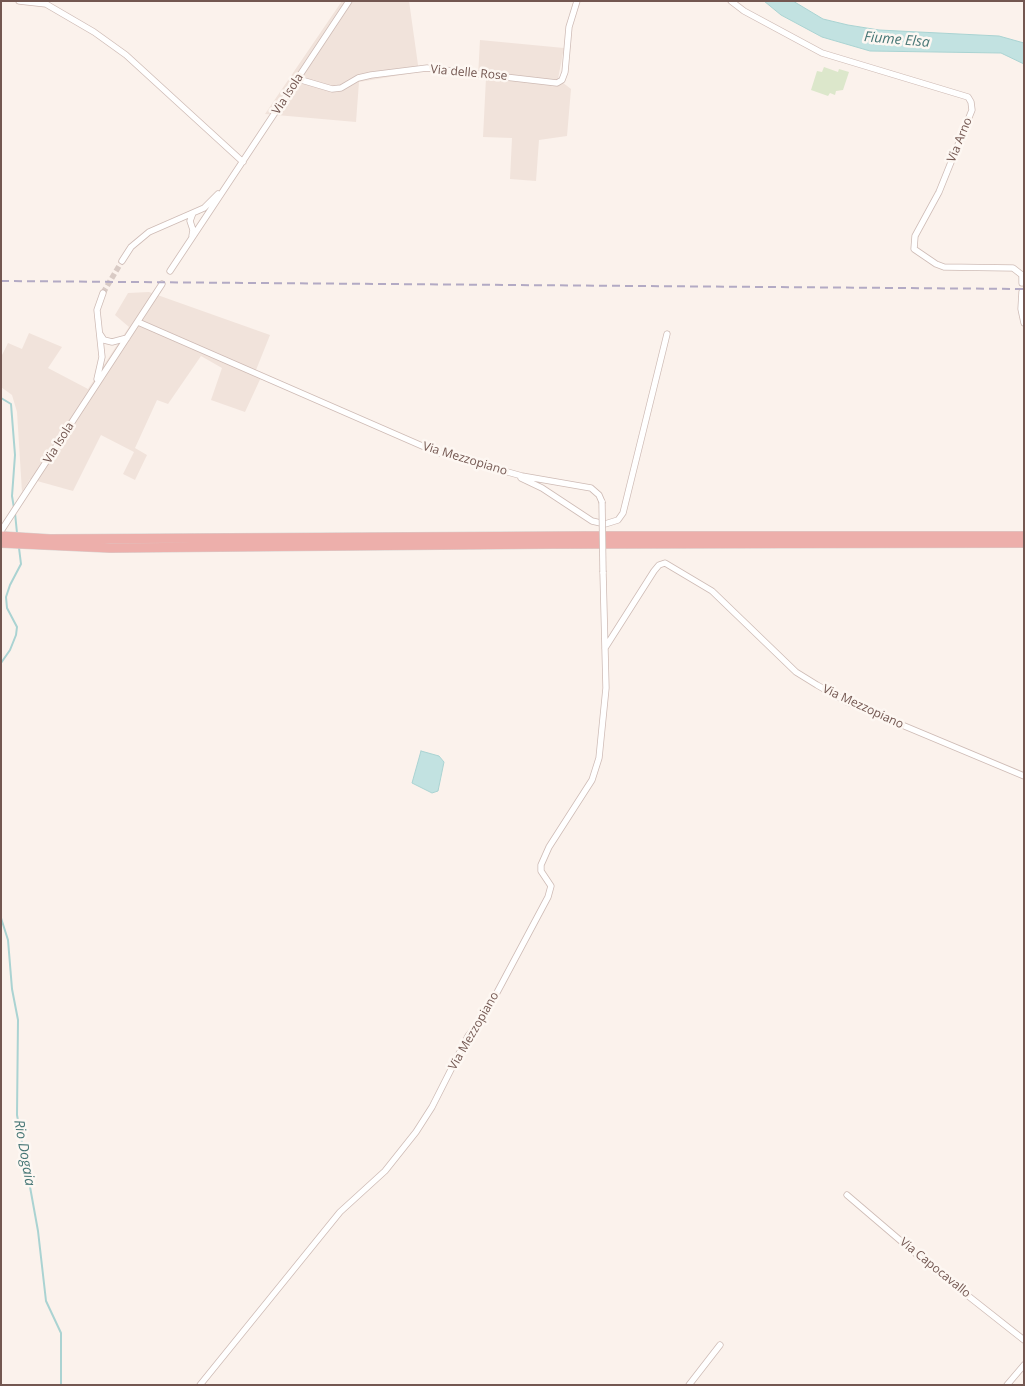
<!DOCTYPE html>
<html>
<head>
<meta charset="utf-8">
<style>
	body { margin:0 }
	#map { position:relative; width:1025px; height:1386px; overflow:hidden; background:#fbf2ec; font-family:"Open Sans",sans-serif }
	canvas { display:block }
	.frame { position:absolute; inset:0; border:2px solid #735751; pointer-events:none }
</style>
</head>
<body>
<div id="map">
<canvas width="1025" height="1386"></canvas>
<div class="frame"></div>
</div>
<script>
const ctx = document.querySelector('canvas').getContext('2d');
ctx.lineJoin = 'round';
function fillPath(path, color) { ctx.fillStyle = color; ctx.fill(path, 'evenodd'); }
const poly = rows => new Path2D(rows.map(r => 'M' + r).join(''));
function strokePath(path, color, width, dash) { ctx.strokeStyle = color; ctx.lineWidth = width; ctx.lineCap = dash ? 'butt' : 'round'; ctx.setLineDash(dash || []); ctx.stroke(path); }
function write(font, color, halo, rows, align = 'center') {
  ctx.font = font + ' "Open Sans",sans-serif'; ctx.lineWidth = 5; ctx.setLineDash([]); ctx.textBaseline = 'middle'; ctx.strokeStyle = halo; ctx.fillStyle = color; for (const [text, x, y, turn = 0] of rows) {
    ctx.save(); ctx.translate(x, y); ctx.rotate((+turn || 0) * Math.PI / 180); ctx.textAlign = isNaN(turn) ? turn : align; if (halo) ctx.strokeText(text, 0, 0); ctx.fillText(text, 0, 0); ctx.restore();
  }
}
fillPath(poly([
	[342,1,409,1,419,72,359,82,356,122,265,114],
	[480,40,564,48,558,79,571,89,567,136,539,140,536,181,510,179,512,138,483,137,486,78,478,77],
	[149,292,270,335,256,370,263,373,245,412,211,400,222,368,201,356,168,404,157,400,135,448,147,455,135,480,123,474,134,452,101,435,73,491,30,479,22,492,17,412,12,395,1,387,1,357,8,343,22,349,29,333,62,347,48,368,88,389,129,327,115,315,128,293]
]), '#f1e3db');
fillPath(poly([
	[824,67,838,72,839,69,849,72,843,90,836,91,835,95,830,93,828,96,811,90,817,71,822,72]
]), '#dce7cb');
const water = poly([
	[764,1,793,1,823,19,848,25,879,30,999,36,1024,43,1024,64,1001,53,870,51,822,37,781,15,764,1],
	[421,751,439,756,444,762,438,791,432,793,412,783,421,751]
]);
fillPath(water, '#c2e2e1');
strokePath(water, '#aad3d2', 1);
strokePath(poly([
	[1,398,11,404,15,455,12,496,14,508],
	[15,513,17,533],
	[1,663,10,650,16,635,17,627,7,608,6,597,10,585,21,564,19,548],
	[1,918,8,940,12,989,18,1020,17,1115,38,1231,46,1301,61,1333,61,1385]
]), '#aad3d2', 2);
strokePath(poly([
	[103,293,122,261]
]), '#d9cbc5', 5.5, [5.5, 3]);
const minor = poly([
	[19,1,46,4,94,32,126,55,243,162],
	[731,1,744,11,822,53,968,97,971,102,972,110,939,192,915,236,914,249,936,264,944,267,1013,268,1022,275,1022,283],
	[298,79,332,89,341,88,358,78,371,75,427,68,557,83,562,80,565,72,569,27,577,1],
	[192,236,193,230,190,221,193,213],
	[122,261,131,247,149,232,204,208,218,194],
	[170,271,349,1],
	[1022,292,1021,309,1024,323],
	[138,322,436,452,522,476,591,488,599,495,602,502],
	[100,334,104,340,112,342,127,338],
	[97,379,102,357,97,310,103,293],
	[521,478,542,488,592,521,605,524,618,520,623,513,667,334],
	[1,531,162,284],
	[605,648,654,571,659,565,665,563,712,591,796,672,817,685,847,702,1024,776],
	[847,1195,929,1265,1024,1340],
	[200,1385,340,1212,385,1171,416,1132,432,1107,468,1036,485,1015,548,897,551,886,541,871,541,865,549,847,592,780,599,758,606,688,603,572],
	[689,1385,720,1345],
	[1007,1385,1024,1365]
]);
const highway = poly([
	[1,536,50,539,587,536,1024,536],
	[1,543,110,548,552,544,1024,543]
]);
strokePath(minor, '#cebbb5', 7);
strokePath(highway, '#d8d0ce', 10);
strokePath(minor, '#fff', 5.5);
strokePath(highway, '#edafab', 9);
strokePath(poly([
	[1,281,1024,289]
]), '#b3aac4', 2, [8, 5]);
const minorBridge = poly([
	[602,502,603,572]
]);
strokePath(minorBridge, '#cebbb5', 7, []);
strokePath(minorBridge, '#fff', 5.5);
write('12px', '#735751', '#fdf7f2', [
	["Via delle Rose",469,73,5],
	["Via Isola",288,94,-57],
	["Via Arno",960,140,-68],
	["Via Isola",59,443,-58],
	["Via Mezzopiano",465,459,17],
	["Via Mezzopiano",863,707,25],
	["Via Mezzopiano",474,1031,-60],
	["Via Capocavallo",935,1268,39]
]);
write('italic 14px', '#467675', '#fdf7f2', [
	["Fiume Elsa",897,40,5],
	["Rio Dogaia",24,1153,80]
]);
</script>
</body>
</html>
